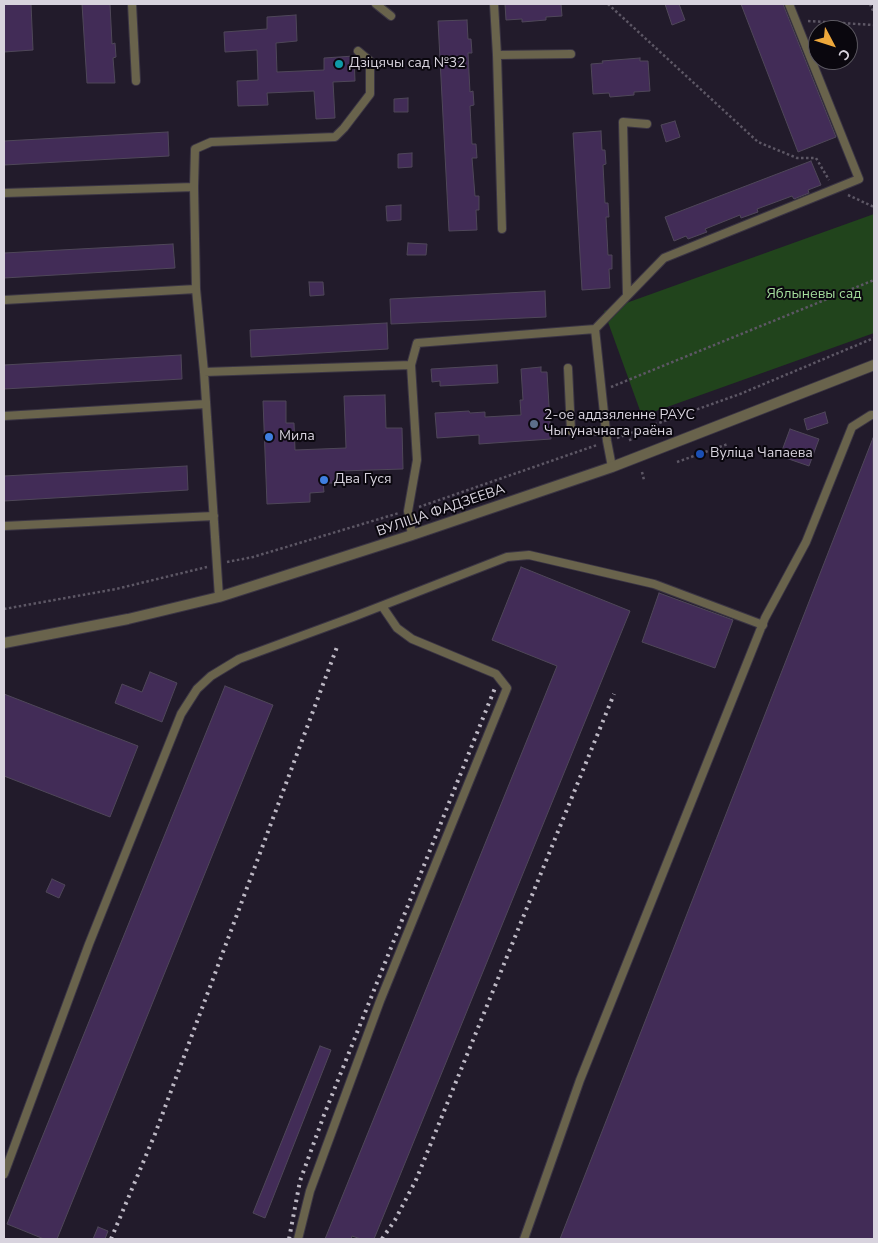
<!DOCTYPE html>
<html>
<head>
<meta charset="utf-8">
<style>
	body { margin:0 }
	#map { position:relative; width:878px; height:1243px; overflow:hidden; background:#221b2b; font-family:"Nunito Sans",sans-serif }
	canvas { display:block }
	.frame { position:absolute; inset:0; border:5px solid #d8d3de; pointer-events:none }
	.north { position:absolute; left:808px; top:20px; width:50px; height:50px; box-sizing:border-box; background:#0a070e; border:1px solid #5c5961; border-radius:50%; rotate:130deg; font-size:14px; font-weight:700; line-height:20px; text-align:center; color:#d8d3de }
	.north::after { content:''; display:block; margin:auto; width:18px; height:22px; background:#eea83c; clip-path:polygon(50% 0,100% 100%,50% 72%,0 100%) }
</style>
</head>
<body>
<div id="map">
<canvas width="878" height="1243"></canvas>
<div class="frame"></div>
<div class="north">С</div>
</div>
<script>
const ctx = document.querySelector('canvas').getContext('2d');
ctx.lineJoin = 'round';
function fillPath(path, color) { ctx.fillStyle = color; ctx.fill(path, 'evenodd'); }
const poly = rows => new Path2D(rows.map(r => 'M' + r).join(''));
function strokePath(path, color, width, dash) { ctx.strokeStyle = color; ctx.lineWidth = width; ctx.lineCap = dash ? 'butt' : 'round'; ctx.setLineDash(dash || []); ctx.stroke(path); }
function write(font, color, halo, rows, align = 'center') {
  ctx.font = font + ' "Nunito Sans",sans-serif'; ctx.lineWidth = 4; ctx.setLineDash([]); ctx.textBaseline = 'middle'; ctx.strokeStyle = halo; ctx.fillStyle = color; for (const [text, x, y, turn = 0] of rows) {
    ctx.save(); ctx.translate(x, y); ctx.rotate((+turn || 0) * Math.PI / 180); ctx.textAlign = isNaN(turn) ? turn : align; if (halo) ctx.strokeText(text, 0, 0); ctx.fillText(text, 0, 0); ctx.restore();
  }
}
fillPath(poly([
	[874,214,874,333,642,416,604,311]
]), '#21441c');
const building = poly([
	[4,4,31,4,33,50,4,52,4,4],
	[82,4,110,4,112,44,115,43,116,57,113,58,115,83,87,83,82,4],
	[505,4,561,4,562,16,546,17,546,20,522,22,522,19,506,20,505,4],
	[665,4,679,4,685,20,672,25,665,4],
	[741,4,783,4,836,137,798,152,741,4],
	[296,15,297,41,276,43,277,72,324,70,324,58,354,56,355,81,333,82,335,118,316,119,314,91,267,93,268,105,238,106,237,81,258,80,257,50,225,52,224,32,267,29,267,17,296,15],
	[467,20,468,39,471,39,472,53,468,53,470,92,473,91,474,105,470,106,472,144,476,144,477,158,472,158,475,196,479,196,479,210,476,210,477,230,449,231,438,21,467,20],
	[640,58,640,61,648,61,650,91,634,92,634,95,610,97,609,93,593,94,591,64,603,63,602,61,640,58],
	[408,98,408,112,394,112,394,99,408,98],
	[675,121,680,137,666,142,661,125,675,121],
	[601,131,602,150,605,150,606,164,603,165,605,203,608,203,609,217,606,217,608,255,612,255,612,269,609,269,610,288,582,290,573,133,601,131],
	[168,132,169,156,4,165,4,141,168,132],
	[412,153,412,167,398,168,398,154,412,153],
	[811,161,821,185,808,190,809,193,794,199,792,196,757,209,758,212,741,218,740,215,705,229,707,232,688,239,686,236,674,241,665,217,811,161],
	[401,205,401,220,387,221,386,206,401,205],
	[408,243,427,244,426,255,407,255,408,243],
	[173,244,175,268,4,278,4,253,173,244],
	[309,282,323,282,324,295,310,296,309,282],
	[545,291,546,317,391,324,390,299,545,291],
	[387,323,388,349,251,357,250,330,387,323],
	[181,355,182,379,4,389,4,365,181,355],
	[497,365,498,383,440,386,440,381,432,382,431,369,497,365],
	[541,367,541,372,547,372,551,439,479,444,479,435,437,438,435,413,469,411,470,413,485,412,485,417,521,415,520,400,523,400,521,369,541,367],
	[385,395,386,428,402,428,403,469,341,471,341,483,323,483,324,492,310,493,310,502,267,504,263,401,286,401,286,423,294,423,295,450,346,448,344,396,385,395],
	[825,412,828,423,807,430,804,419,825,412],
	[790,429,819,439,809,466,780,456,790,429],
	[873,438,874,1239,560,1239,873,438],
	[187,466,188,490,4,501,4,476,187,466],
	[521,567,630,611,374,1239,361,1239,352,1236,351,1239,325,1239,557,666,492,640,521,567],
	[659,593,733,620,715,668,642,642,659,593],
	[150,672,177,683,162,722,115,703,122,684,142,692,150,672],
	[225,686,273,705,57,1239,44,1239,7,1224,225,686],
	[4,694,138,746,110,817,4,776,4,694],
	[52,879,65,885,59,898,46,892,52,879],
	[320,1046,331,1050,265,1218,253,1213,320,1046],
	[98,1227,108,1231,105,1239,93,1239,98,1227]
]);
fillPath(building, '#422c57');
strokePath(building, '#4f4759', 1);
const service = poly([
	[132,4,136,81],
	[376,4,391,16],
	[494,4,497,55,502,229],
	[497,55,571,54],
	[4,193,194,187],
	[627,295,623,122,647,124],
	[4,300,196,289],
	[595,329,664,258,859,179,789,4],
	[411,365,417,343,595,329,607,441,612,467],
	[568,368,571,431,606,431],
	[204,372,411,365,417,460,408,511,412,535],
	[4,416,206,404],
	[4,526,214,516],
	[219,597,204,372,196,289,194,187,195,149,211,142,335,137,344,128,370,94,370,61,358,51],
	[4,1174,89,944,181,714,197,689,211,676,239,659,353,617,507,557,529,555,654,584,763,625],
	[298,1239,310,1191,380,1001,507,688,496,674,412,639,397,628,382,606],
	[524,1239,580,1080,765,618,806,542,852,427,871,415,874,415]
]);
const tertiary = poly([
	[4,643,128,619,219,597,412,535,612,467,874,365]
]);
strokePath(service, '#3b3544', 10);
strokePath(tertiary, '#3b3544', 12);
strokePath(poly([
	[608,4,758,142,797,158,816,158,829,180],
	[870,4,874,13],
	[808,21,874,25],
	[848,195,874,207],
	[611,387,874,280],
	[628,434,631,442],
	[617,438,740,394,874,338],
	[677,462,728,444],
	[642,472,644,480],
	[419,507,597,445],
	[227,562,253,557,399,513],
	[4,609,116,589,207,567]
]), '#5d5765', 2.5, [2.5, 2.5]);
strokePath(service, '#69634c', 8);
strokePath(tertiary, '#69634c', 10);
strokePath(poly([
	[111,1239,155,1134,337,647],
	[289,1239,300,1181,324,1115,495,688],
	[382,1239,395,1220,416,1180,614,694]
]), '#bdb8c4', 4, [2.5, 5]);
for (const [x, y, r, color] of [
	[339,64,5,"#0f9aa8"],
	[534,424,5,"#5c6f8a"],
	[269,437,5,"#3f7fe0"],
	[700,454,5,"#1a4fb4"],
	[324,480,5,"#3f7fe0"]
]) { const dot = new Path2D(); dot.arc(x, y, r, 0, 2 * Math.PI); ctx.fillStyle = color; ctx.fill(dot); strokePath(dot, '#0a070e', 2); }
write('14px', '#d8d3de', '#0a070e', [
	["Дзіцячы сад №32",349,64],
	["2-ое аддзяленне РАУС",544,416],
	["Чыгуначнага раёна",544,432],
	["Мила",279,437],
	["Вуліца Чапаева",710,454],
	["Два Гуся",334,480]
], 'left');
write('14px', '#a4dd9c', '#0a070e', [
	["Яблыневы сад",814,295]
]);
write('14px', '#d8d3de', '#0a070e', [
	["ВУЛІЦА ФАДЗЕЕВА",441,511,-19]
]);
</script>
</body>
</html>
